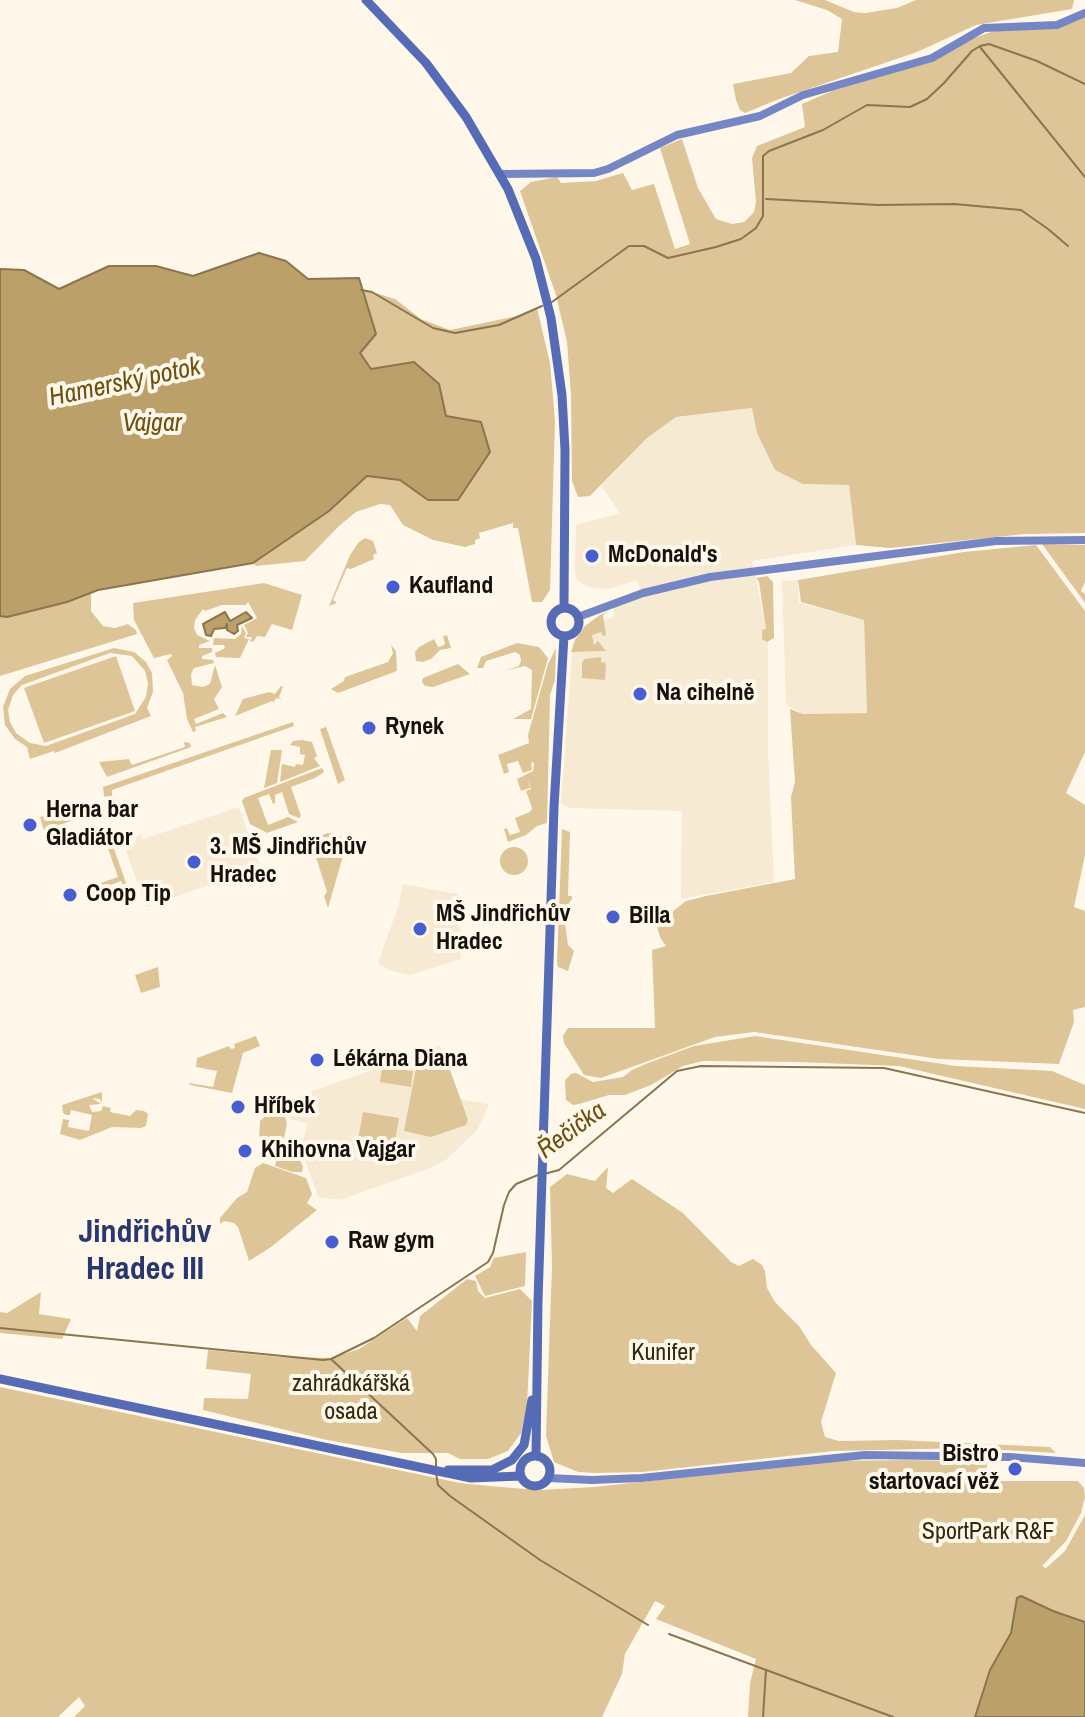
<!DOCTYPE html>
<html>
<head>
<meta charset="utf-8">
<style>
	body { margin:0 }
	canvas { display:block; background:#fff8ea }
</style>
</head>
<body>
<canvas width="1085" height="1717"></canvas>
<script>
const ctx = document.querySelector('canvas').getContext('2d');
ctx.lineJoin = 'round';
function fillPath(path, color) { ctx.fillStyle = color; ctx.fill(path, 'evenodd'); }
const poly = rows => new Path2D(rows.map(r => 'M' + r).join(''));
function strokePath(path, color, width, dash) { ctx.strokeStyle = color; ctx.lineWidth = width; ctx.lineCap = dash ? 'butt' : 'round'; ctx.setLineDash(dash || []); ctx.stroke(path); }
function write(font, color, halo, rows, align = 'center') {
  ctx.font = font + ' "Archivo Narrow",sans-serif'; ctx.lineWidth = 8; ctx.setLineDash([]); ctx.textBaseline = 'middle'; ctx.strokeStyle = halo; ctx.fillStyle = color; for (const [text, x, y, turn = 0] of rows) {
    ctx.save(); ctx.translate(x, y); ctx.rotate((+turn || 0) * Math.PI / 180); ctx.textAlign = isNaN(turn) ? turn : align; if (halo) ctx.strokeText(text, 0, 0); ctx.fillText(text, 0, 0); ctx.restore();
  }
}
fillPath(poly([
	[753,408,757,433,803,484,849,485,856,545,752,561,768,637,768,750,774,882,681,899,682,811,569,808,561,803,572,652,586,630,614,616,613,607,642,597,637,580,609,589,589,587,577,580,575,569,576,525,620,513,601,486,647,438,676,417],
	[798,580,799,603,864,620,867,713,803,714,786,705,782,581],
	[239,807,260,867,146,907,126,851,137,842,135,837,141,834,143,839],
	[403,884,458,894,461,959,410,975,391,971,378,963,398,907],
	[440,1046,460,1099,489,1104,478,1129,447,1159,430,1168,340,1200,318,1197,298,1140,304,1138,307,1123,291,1120,287,1108,290,1099]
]), '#f7ead3');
fillPath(poly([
	[795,0,825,0,854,12,865,13,897,8,916,0,1074,0,1072,9,976,25,917,52,779,99,745,113,740,110,736,100,733,84,791,73,809,56,838,52,842,19,827,10],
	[1085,17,1085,533,1025,534,890,548,856,545,849,485,803,484,775,470,757,433,752,408,676,417,647,438,590,496,578,497,572,481,571,395,567,342,556,295,520,191,531,182,557,177,561,183,596,181,623,173,632,190,654,184,675,249,690,244,660,148,682,139,698,188,716,219,732,224,744,222,754,212,756,202,752,158,757,146,805,127,802,104,834,90,932,59,974,38,997,30],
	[363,289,395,299,421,319,450,330,517,316,537,308,550,363,555,421,550,590,542,602,532,602,518,528,513,528,513,523,479,533,480,538,475,540,475,544,465,547,433,540,403,525,390,505,380,504,356,512,339,526,305,561,256,566,253,563,329,511,367,476,400,480,428,500,446,416,439,384,372,369,360,353,376,334],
	[365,538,373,541,377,553,373,555,374,559,351,569,347,568,333,600,337,603,329,606,350,555,359,542],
	[1042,544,1085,545,1085,582,1081,591,1085,594,1085,603],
	[1036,545,1085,611,1085,752,1066,793,1085,805,1085,855,1074,907,1085,911,1085,1007,1073,1010,1074,1022,1059,1064,939,1059,754,1032,715,1037,601,1078,584,1075,564,1043,563,1036,568,1028,655,1028,652,950,666,946,660,937,653,913,672,912,686,901,706,896,795,879,791,797,795,782,790,709,803,714,867,713,864,620,801,602,798,580,964,552],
	[767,576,773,582,774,638,767,642,762,639,762,630,766,629,759,582,756,578],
	[264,583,302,595,292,630,272,624,265,637,257,636,253,642,250,641,252,637,246,637,248,633,244,625,257,618,248,602,246,605,222,605,205,611,203,609,195,620,194,628,197,635,210,641,199,645,199,648,212,648,212,652,202,656,202,659,213,660,214,663,194,668,191,674,192,685,203,687,210,684,215,665,222,687,214,699,219,709,194,719,196,724,223,713,227,717,195,727,196,731,193,732,187,719,183,693,167,660,172,656,171,654,154,658,134,620,133,603],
	[91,593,91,611,103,626,115,628,128,624,136,630,137,634,0,676,0,616,7,617,67,602],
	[610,611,603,615,606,635,603,636,601,632,592,635,594,645,598,641,606,651,571,652,575,640,585,626,600,615],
	[242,626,246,633,244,638,249,639,240,658,216,657,215,653,225,648,224,645,213,645,214,638,235,639,241,634],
	[447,635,451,648,440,650,431,659,423,662,416,661,415,652,419,647,434,639,438,647,442,646,445,644,443,636],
	[517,643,539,647,548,658,531,719,513,719,531,709,532,670,525,666,503,671,519,666,521,661,520,655,515,652,486,661,483,668,477,668,481,657],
	[391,645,396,651,397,671,338,693,331,689,344,681,345,677,388,662,393,653],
	[114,648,134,652,146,662,152,673,153,692,147,708,151,716,55,753,54,751,30,759,27,747,15,739,5,725,3,707,10,689,25,676],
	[110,653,132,656,145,671,148,683,146,697,135,714,46,746,30,743,16,733,10,722,8,710,13,695,22,685],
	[556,648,555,680,550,695,547,823,537,826,526,835,508,842,504,829,507,828,510,835,520,832,515,818,530,812,532,808,526,791,531,789,528,779,530,788,521,791,517,779,533,771,534,763,531,762,532,770,523,773,518,761,507,764,509,772,504,774,498,755,529,743,528,735,548,664],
	[116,656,135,711,44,743,24,688],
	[601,657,601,662,606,663,605,680,582,678,582,664,584,659],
	[458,664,470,674,433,687,425,686,422,682,423,678],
	[281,686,283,687,279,697,282,700,278,698,274,700,275,703,272,701,235,716,243,699,269,692,275,694],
	[293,722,294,726,112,790,112,796,108,799,104,796,103,787],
	[326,727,345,780,338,784,320,729],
	[302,740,312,742,317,756,314,758,320,766,280,782,282,764,295,767,296,764,303,765,305,755,300,754,300,747,290,745,293,741],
	[184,742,190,743,191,747,107,777,99,762,129,759,132,765,185,747],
	[271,750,282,750,277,783,264,788],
	[322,768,324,772,315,778,291,787,301,816,299,818,289,814,282,792,275,795,275,803,273,804,269,794,258,798,268,825,288,817,298,822,267,833,250,824,242,801,244,798],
	[77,804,82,811,81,817,44,831,40,817],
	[562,829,570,832,568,896,572,896,572,899,567,906,565,923,568,945,574,951,568,971,558,967,557,963],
	[108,832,126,883,123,885,121,881,89,893,87,888,118,877,103,834],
	[328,833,334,833,342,837,343,856,328,908,324,896,327,892,315,854,310,852,309,848,314,838],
	'500 861a14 14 0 1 1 28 0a14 14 0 1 1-28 0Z',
	[158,967,160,987,141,993,135,975],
	[256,1036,260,1046,243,1053,232,1093,190,1085,189,1083,213,1087,217,1071,196,1067,197,1058,229,1046,231,1049,235,1048,234,1044],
	[755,1036,956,1066,1052,1071,1085,1085,1085,1109,899,1066,797,1062,703,1061,683,1066,651,1085,625,1095,609,1095,579,1104,573,1105,566,1100,565,1080,571,1074,576,1073,593,1082,623,1077,632,1070,648,1063,694,1046],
	[417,1063,449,1067,468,1120,466,1125,431,1137,404,1131],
	[382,1067,413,1071,411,1087,380,1082],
	[102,1092,102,1103,100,1099,92,1098,101,1104,89,1105,92,1112,101,1111,103,1106,111,1108,110,1112,130,1116,136,1110,144,1111,148,1114,146,1126,141,1128,112,1127,80,1140,60,1134,63,1119,69,1120,68,1127,89,1131,92,1115,71,1110,70,1115,66,1115,63,1113,62,1105],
	[275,1108,282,1109,287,1123,284,1138,278,1144,259,1140,260,1121],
	[363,1112,399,1118,394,1146,358,1140],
	[287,1145,296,1150,303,1167,302,1172,292,1172,275,1166,279,1150],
	[263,1163,306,1178,312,1194,307,1203,317,1210,271,1247,249,1261,238,1227,234,1223,224,1221,220,1224,220,1218,237,1198,247,1192,255,1168],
	[608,1167,606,1188,613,1193,632,1179,683,1213,731,1262,739,1266,753,1259,762,1265,765,1271,767,1288,775,1302,799,1326,811,1345,836,1373,821,1422,825,1437,839,1441,898,1440,1050,1447,1056,1453,969,1448,833,1451,643,1472,596,1473,578,1472,554,1462,546,1436,552,1266,550,1187,567,1174,595,1181],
	[526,1252,525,1286,485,1296,475,1276,490,1267,494,1258],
	[467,1279,476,1281,478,1291,485,1298,520,1289,532,1301,527,1406,521,1433,508,1451,488,1459,460,1459,448,1453,402,1453,327,1440,203,1410,204,1398,248,1399,251,1374,206,1369,208,1350,279,1357,332,1358,359,1349,407,1318,417,1331,420,1316],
	[41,1292,39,1314,71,1319,62,1339,0,1333,0,1312,7,1313],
	[0,1387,460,1483,500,1487,540,1490,594,1487,833,1461,909,1460,987,1462,986,1481,1078,1481,1084,1488,1085,1497,1081,1513,1066,1541,1042,1566,1046,1568,1065,1551,1085,1515,1085,1622,1053,1611,1014,1618,1007,1643,990,1670,975,1717,748,1717,750,1683,756,1659,656,1619,665,1606,655,1601,625,1654,622,1674,602,1717,74,1717,85,1706,79,1697,58,1717,0,1717]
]), '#ddc598');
const water = poly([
	[259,253,286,261,308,279,359,278,376,334,360,353,371,369,414,362,439,384,446,416,481,422,490,452,458,500,428,500,400,480,367,476,329,511,253,563,98,590,67,602,7,617,0,616,0,269,24,270,59,289,109,266,156,266,193,276,259,253],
	[225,612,230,621,246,612,252,618,237,625,238,631,234,634,227,630,227,624,225,628,214,629,211,636,206,635,203,624,225,612],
	[1021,1596,1053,1611,1085,1622,1085,1717,975,1717,990,1670,1011,1633,1017,1598,1021,1596]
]);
fillPath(water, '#bca06a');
strokePath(water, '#8a754e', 2);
strokePath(poly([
	[980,47,1085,177],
	[766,199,878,205,954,204,1021,210,1048,229,1068,246],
	[361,290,372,292,433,328,455,333,499,325,542,306],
	[552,302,629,246,644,246,668,258,716,247,741,239,756,228,763,216,763,156,769,151,823,130,867,105,910,107,927,99,944,83,972,51,980,46,989,44,1037,61,1085,84],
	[544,1174,559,1170,677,1071,701,1066,884,1068,1085,1113],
	[0,1328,323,1360,331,1359,374,1338,488,1262,493,1253,504,1205,509,1192,516,1184,538,1175],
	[331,1359,433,1454,436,1459,436,1466],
	[436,1473,438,1485,450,1496,540,1560,648,1625],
	[669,1634,893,1717],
	[763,1717,766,1670]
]), '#8a754e', 2);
strokePath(poly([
	[501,174,594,173,608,169,677,135,760,116,803,95,932,58,984,28,1057,25,1085,13],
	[578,617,643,593,710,577,996,541,1085,540],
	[548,1478,592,1480,641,1478,865,1455,1010,1457,1085,1463]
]), '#7487c4', 8);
strokePath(poly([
	[366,0,426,63,466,117,508,189,536,259,551,318,562,395,565,450,564,608],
	'551 622a14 14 0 1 1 28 0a14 14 0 1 1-28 0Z',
	[0,1379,471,1478,521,1476],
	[536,1456,538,1301,554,807,564,636],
	'520 1471a15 15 0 1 1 30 0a15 15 0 1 1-30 0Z',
	[448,1470,492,1470,512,1460,524,1445,532,1400]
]), '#566bb5', 9);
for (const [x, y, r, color] of [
	[592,556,8,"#475ed2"],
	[393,587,8,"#475ed2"],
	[640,694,8,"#475ed2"],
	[369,728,8,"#475ed2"],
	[30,825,8,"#475ed2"],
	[194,862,8,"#475ed2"],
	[70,895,8,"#475ed2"],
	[613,917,8,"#475ed2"],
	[420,929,8,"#475ed2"],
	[317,1060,8,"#475ed2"],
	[238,1107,8,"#475ed2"],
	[245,1151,8,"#475ed2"],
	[332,1242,8,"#475ed2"],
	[1015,1469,8,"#475ed2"]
]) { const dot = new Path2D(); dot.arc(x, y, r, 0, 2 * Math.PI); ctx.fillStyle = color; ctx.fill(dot); strokePath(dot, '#fff8ea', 3); }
write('bold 24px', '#15120d', '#fff8ea', [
	["McDonald's",608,556],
	["Kaufland",409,587],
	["Na cihelně",656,694],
	["Rynek",385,728],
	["Herna bar",46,811],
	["Gladiátor",46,839],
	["3. MŠ Jindřichův",210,848],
	["Hradec",210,876],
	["Coop Tip",86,895],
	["MŠ Jindřichův",436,915],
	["Hradec",436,943],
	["Billa",629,917],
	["Lékárna Diana",333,1060],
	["Hříbek",254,1107],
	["Khihovna Vajgar",261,1151],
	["Raw gym",348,1242],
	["Bistro",999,1455,"right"],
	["startovací věž",999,1483,"right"]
], 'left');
write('24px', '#34280e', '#fff8ea', [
	["Kunifer",663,1354],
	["zahrádkářšká",351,1385],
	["osada",351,1413],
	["SportPark R&F",988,1533]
]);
write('italic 26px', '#6e510e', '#fff8ea', [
	["Hamerský potok",125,383,-12],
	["Vajgar",152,424],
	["Řečička",572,1131,-36]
]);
write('bold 32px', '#293770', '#fff8ea', [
	["Jindřichův",145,1233],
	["Hradec III",145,1270]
]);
</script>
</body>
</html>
